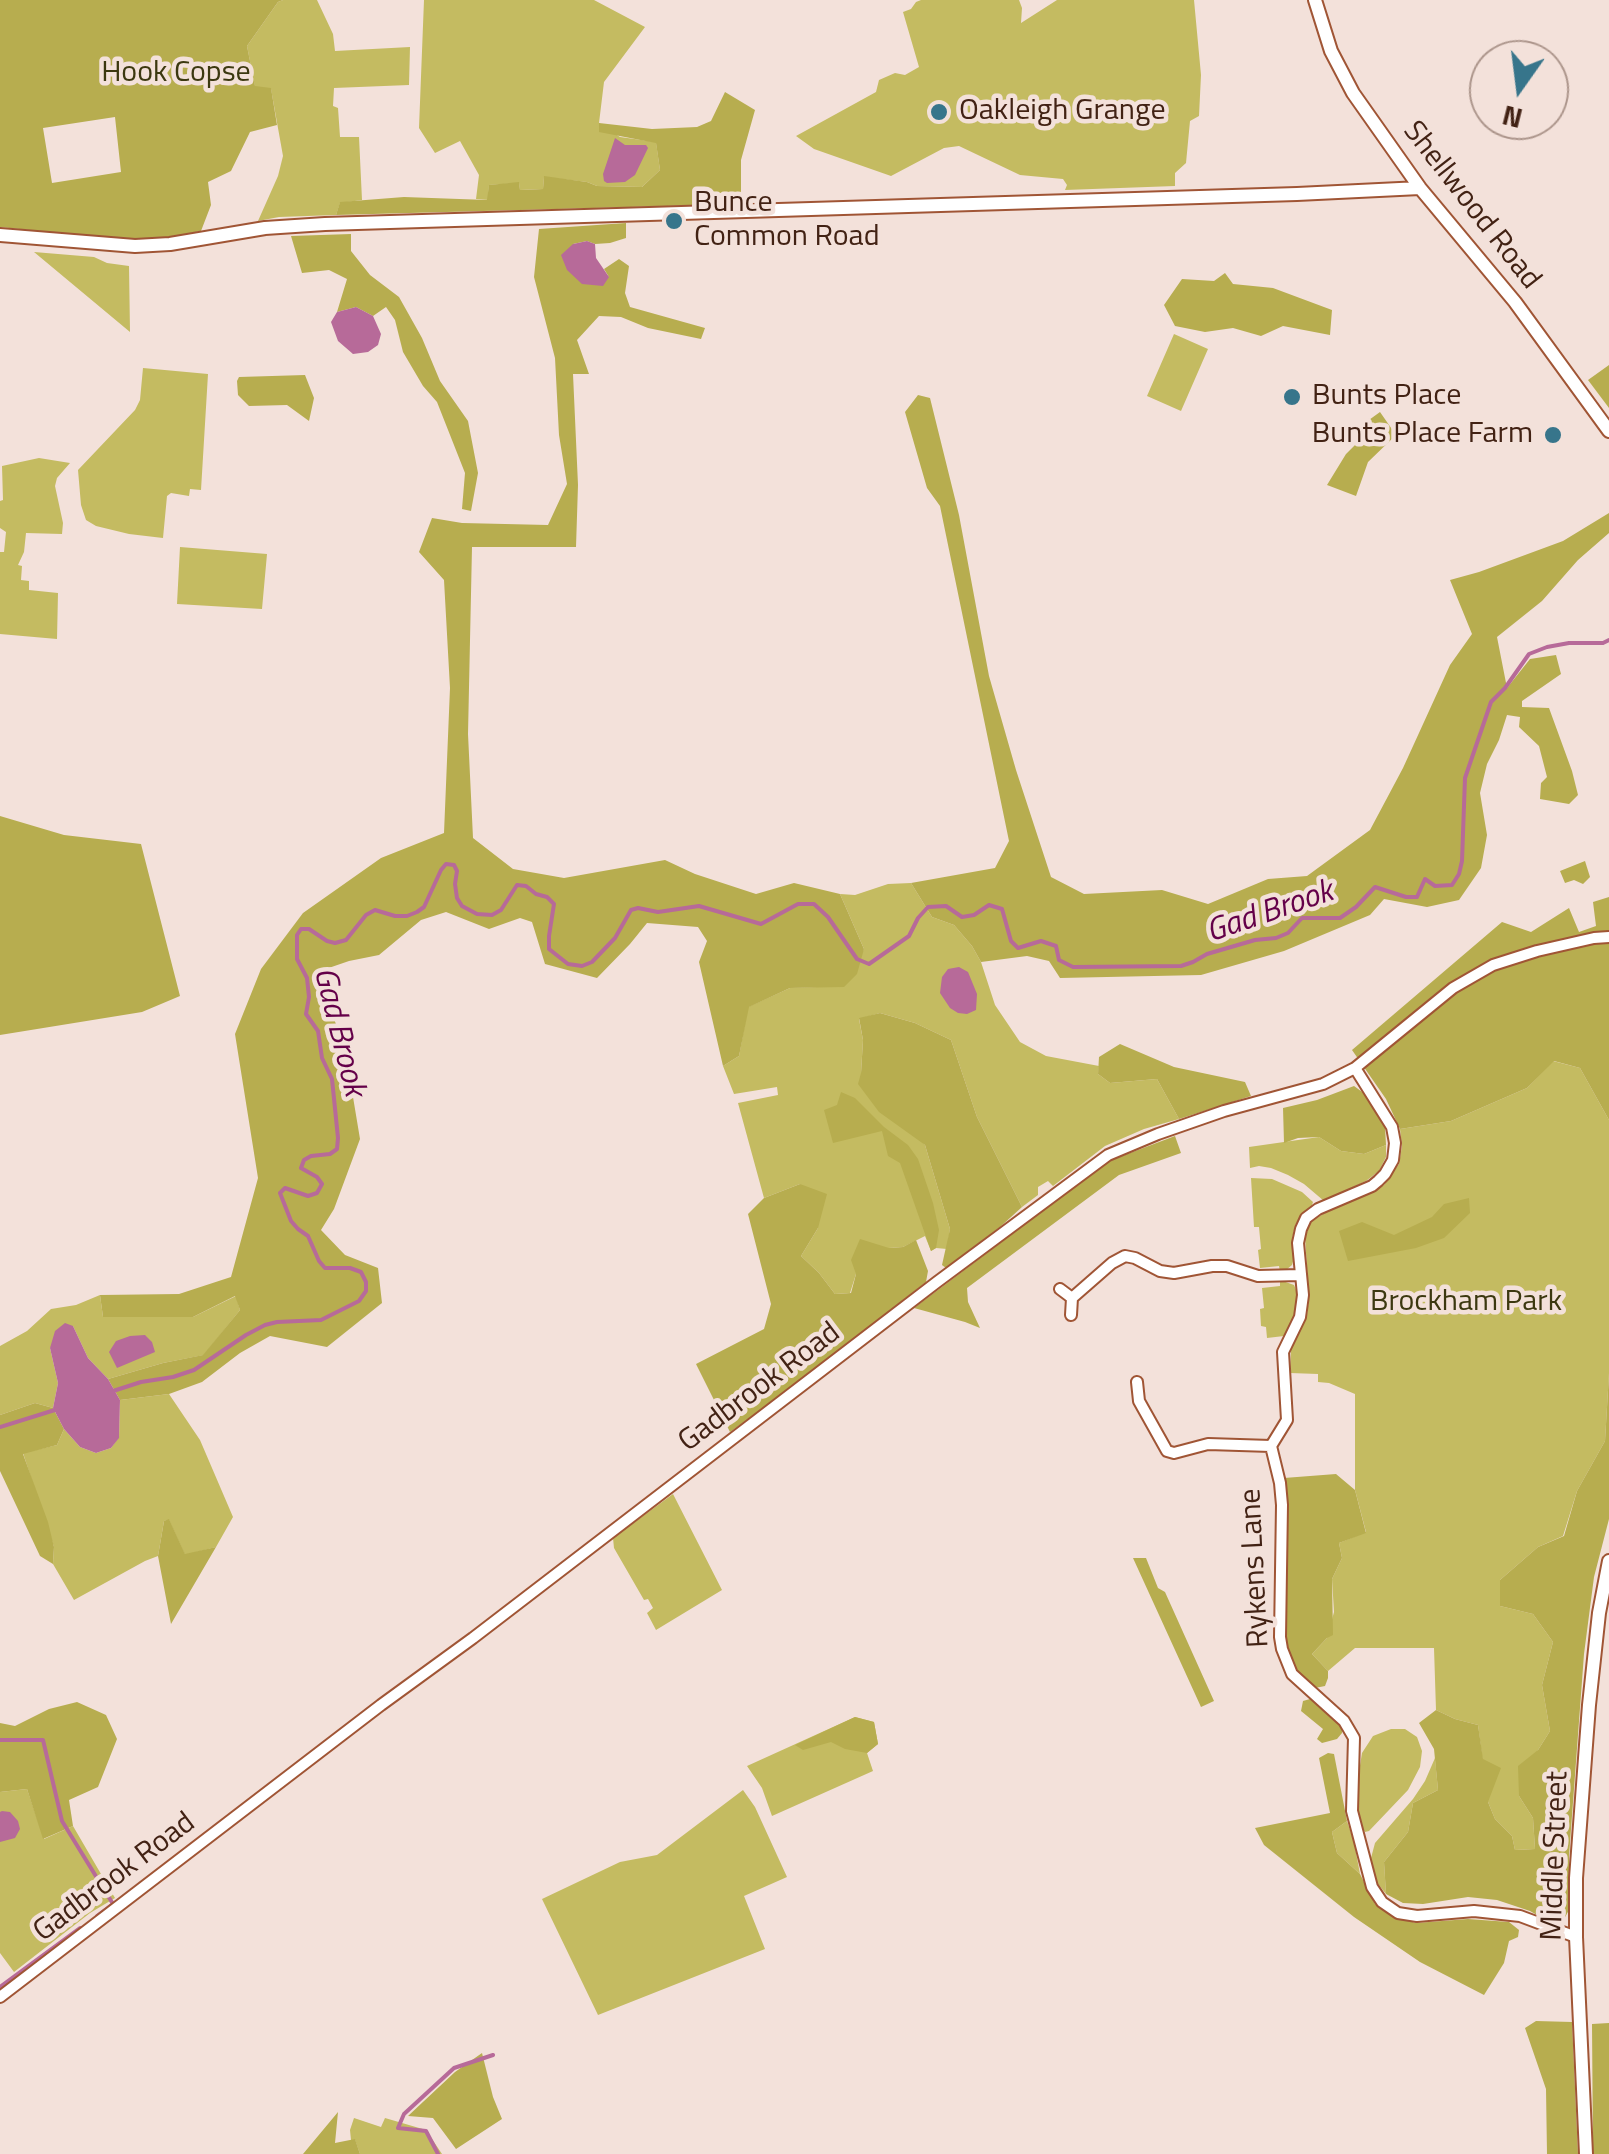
<!DOCTYPE html>
<html>
<head>
<meta charset="utf-8">
<style>
	body { margin:0 }
	#map { position:relative; width:1609px; height:2154px; overflow:hidden; background:#f3e1da; font-family:"Titillium Web",sans-serif }
	canvas { display:block }
	.north { position:absolute; left:1469px; top:40px; width:100px; height:100px; box-sizing:border-box; background:#f3e1da; border:2px solid #ac958b; border-radius:50%; rotate:194deg; font-size:28px; font-weight:700; line-height:40px; text-align:center; color:#422214 }
	.north::after { content:''; display:block; margin:auto; width:35px; height:45px; background:#37758b; clip-path:polygon(50% 0,100% 100%,50% 72%,0 100%) }
</style>
</head>
<body>
<div id="map">
<canvas width="1609" height="2154"></canvas>
<div class="north">N</div>
</div>
<script>
const ctx = document.querySelector('canvas').getContext('2d');
ctx.lineJoin = 'round';
function fillPath(path, color) { ctx.fillStyle = color; ctx.fill(path, 'evenodd'); }
const poly = rows => new Path2D(rows.map(r => 'M' + r).join(''));
function strokePath(path, color, width, dash) { ctx.strokeStyle = color; ctx.lineWidth = width; ctx.lineCap = dash ? 'butt' : 'round'; ctx.setLineDash(dash || []); ctx.stroke(path); }
function write(font, color, halo, rows, align = 'center') {
  ctx.font = font + ' "Titillium Web",sans-serif'; ctx.lineWidth = 9; ctx.setLineDash([]); ctx.textBaseline = 'middle'; ctx.strokeStyle = halo; ctx.fillStyle = color; for (const [text, x, y, turn = 0] of rows) {
    ctx.save(); ctx.translate(x, y); ctx.rotate((+turn || 0) * Math.PI / 180); ctx.textAlign = isNaN(turn) ? turn : align; if (halo) ctx.strokeText(text, 0, 0); ctx.fillText(text, 0, 0); ctx.restore();
  }
}
fillPath(poly([
	[283,0,317,0,333,34,335,51,410,47,409,85,334,88,333,106,338,108,340,137,359,137,362,200,340,203,336,215,279,217,258,221,278,176,283,156,271,89,255,87,247,46,278,2],
	[424,0,594,0,645,27,604,82,599,123,620,137,656,142,660,170,642,187,597,186,587,182,544,177,543,189,520,190,519,183,489,185,488,200,476,199,479,175,460,141,435,153,419,128],
	[921,0,1019,0,1022,8,1021,23,1057,0,1194,0,1201,75,1199,116,1190,121,1186,163,1175,173,1175,186,1065,190,1067,185,1063,179,1020,175,959,146,944,148,891,176,814,149,796,136,876,92,879,80,895,73,905,75,919,67,903,12,911,9,916,2],
	[34,252,94,257,107,263,129,266,130,332],
	[1174,334,1208,349,1181,411,1147,396],
	[143,368,208,374,201,490,190,489,189,496,171,493,167,496,163,538,129,534,96,526,86,520,81,505,78,470,135,410,140,400],
	[39,458,70,463,57,478,55,486,63,523,62,534,26,533,24,552,18,565,22,566,21,580,29,581,29,590,58,593,57,639,0,634,0,552,4,552,6,532,0,528,0,501,3,500,2,466],
	[180,547,267,554,262,609,177,604],
	[911,883,932,917,954,925,972,946,981,962,995,1005,1020,1042,1046,1056,1099,1066,1098,1074,1110,1083,1157,1079,1179,1119,1144,1129,1105,1146,1053,1186,1048,1181,1038,1187,1038,1195,1022,1207,977,1117,951,1040,915,1023,880,1013,859,1019,863,1040,861,1073,925,1145,950,1229,947,1249,936,1248,931,1251,925,1236,903,1247,889,1248,856,1274,850,1293,835,1294,819,1273,801,1256,818,1228,800,1184,764,1198,738,1103,778,1095,777,1087,734,1094,723,1066,739,1056,748,1007,790,988,844,986,864,949,840,894,855,895,888,884],
	[1553,1061,1580,1068,1609,1120,1609,1373,1605,1441,1577,1491,1563,1536,1538,1547,1500,1580,1500,1606,1533,1614,1553,1642,1542,1685,1550,1731,1538,1750,1519,1796,1533,1818,1535,1849,1515,1850,1512,1836,1495,1819,1488,1802,1478,1725,1455,1719,1436,1710,1434,1648,1355,1648,1328,1671,1312,1654,1327,1638,1334,1612,1332,1579,1342,1558,1339,1543,1366,1532,1355,1490,1355,1394,1329,1383,1318,1382,1318,1374,1290,1373,1291,1349,1307,1315,1309,1298,1305,1237,1311,1222,1323,1214,1384,1185,1399,1164,1402,1146,1400,1129,1451,1121,1527,1088],
	[1319,1137,1341,1151,1364,1154,1386,1145,1386,1157,1379,1171,1366,1181,1324,1201,1304,1184,1288,1175,1271,1168,1259,1166,1250,1168,1249,1147],
	[1251,1178,1272,1179,1302,1192,1313,1202,1311,1208,1300,1216,1295,1226,1292,1239,1294,1258,1292,1265,1286,1270,1280,1272,1279,1266,1260,1268,1258,1250,1261,1249,1259,1227,1254,1227],
	[1280,1280,1294,1285,1297,1292,1297,1308,1292,1324,1284,1336,1267,1338,1266,1327,1261,1326,1260,1309,1264,1308,1262,1288,1280,1286],
	[100,1295,103,1317,193,1317,236,1296,240,1310,204,1355,163,1363,108,1379,88,1358,73,1326,50,1348,58,1383,53,1408,35,1403,0,1415,0,1346,27,1331,51,1309,76,1305],
	[169,1394,200,1440,233,1517,216,1547,185,1555,169,1520,164,1521,158,1556,145,1561,74,1600,53,1564,54,1547,23,1453,57,1445,64,1429,80,1447,96,1453,111,1448,119,1437,120,1400],
	[673,1494,722,1590,656,1630,647,1613,653,1608,648,1599,644,1600,614,1548,613,1538],
	[855,1717,874,1722,878,1744,867,1753,873,1771,772,1816,762,1788,747,1766],
	[1391,1729,1405,1729,1417,1737,1422,1751,1420,1767,1408,1790,1369,1831,1365,1832,1361,1827,1356,1790,1362,1753,1373,1736],
	[1435,1758,1438,1790,1413,1803,1408,1832,1384,1862,1386,1894,1375,1880,1371,1858,1375,1843,1413,1799,1425,1781],
	[27,1789,44,1839,73,1826,115,1898,90,1913,14,1972,0,1953,0,1792],
	[743,1790,755,1807,787,1877,744,1896,765,1949,598,2015,542,1899,620,1862,657,1855],
	[1347,1821,1354,1842,1360,1874,1337,1853,1332,1832],
	[354,2118,381,2127,385,2118,426,2130,442,2154,360,2154,355,2140,351,2140,350,2130]
]), '#c4bb61');
fillPath(poly([
	[0,0,283,0,278,2,247,46,255,86,271,88,277,125,250,132,231,171,208,182,211,205,201,231,159,239,98,237,0,227],
	[115,117,121,172,52,183,43,128],
	[725,92,755,110,741,160,741,204,336,215,340,202,404,197,487,200,489,185,519,182,520,190,543,189,544,176,587,182,597,186,642,187,660,170,656,143,599,132,599,123,652,129,697,127,711,121],
	[626,223,626,238,610,243,595,244,587,241,573,244,609,277,604,269,619,259,629,266,625,293,630,307,705,328,701,339,648,328,621,317,599,316,577,340,589,374,573,374,578,485,576,547,472,547,468,734,473,838,513,869,564,878,665,860,695,874,756,894,794,883,840,894,864,949,857,974,844,987,790,988,749,1007,739,1056,723,1066,699,962,707,941,698,927,647,923,630,944,597,978,545,964,532,922,520,918,489,929,446,912,421,920,379,955,349,961,317,972,345,1049,360,1139,334,1209,321,1230,345,1255,378,1268,382,1303,327,1347,270,1336,240,1353,202,1382,169,1394,120,1400,108,1379,163,1363,203,1355,240,1310,235,1296,193,1317,103,1317,100,1295,179,1294,231,1277,258,1178,235,1034,261,969,303,913,381,858,444,833,450,688,444,580,419,552,432,518,462,523,548,525,567,484,559,435,555,358,534,277,539,229],
	[351,234,351,251,370,275,399,297,422,338,440,381,468,421,478,473,471,511,462,509,465,473,437,402,423,386,403,352,395,320,386,307,373,316,356,307,337,312,347,279,329,270,302,273,291,236],
	[1225,273,1233,284,1273,288,1332,310,1330,335,1283,326,1261,336,1233,328,1205,332,1175,326,1164,305,1182,279,1214,281],
	[1609,365,1609,408,1588,380],
	[305,375,314,398,309,421,287,405,249,406,238,395,237,381,239,377],
	[918,395,930,398,959,515,989,676,1016,770,1051,877,1084,894,1162,890,1208,904,1268,879,1307,876,1370,830,1403,768,1450,665,1472,634,1450,580,1479,572,1563,541,1609,513,1609,533,1578,560,1542,601,1497,637,1507,688,1530,659,1556,655,1561,674,1522,701,1522,707,1549,708,1572,771,1578,795,1569,804,1540,799,1541,783,1547,777,1539,746,1519,727,1520,717,1507,715,1499,740,1487,764,1480,793,1487,835,1481,868,1459,900,1427,907,1384,899,1370,915,1284,951,1201,975,1060,978,1049,961,1027,956,981,962,972,946,954,925,932,917,911,883,995,868,1009,841,940,506,927,488,905,412],
	[1380,412,1396,435,1368,462,1356,496,1327,485,1346,454,1361,439,1362,425],
	[0,816,64,835,141,844,180,996,142,1012,0,1035],
	[1585,861,1590,877,1583,884,1574,880,1565,883,1560,871],
	[1609,897,1609,1120,1580,1068,1554,1061,1527,1088,1451,1121,1400,1129,1386,1099,1352,1050,1502,922,1531,932,1569,908,1579,932,1596,926,1593,902],
	[880,1013,915,1023,951,1040,977,1117,1022,1207,1000,1227,946,1268,942,1265,950,1229,925,1145,879,1112,858,1084,861,1073,863,1040,859,1018],
	[1120,1044,1174,1067,1245,1082,1251,1096,1179,1119,1157,1079,1110,1083,1098,1074,1099,1057],
	[1354,1086,1365,1094,1385,1127,1386,1145,1364,1154,1341,1151,1319,1137,1298,1138,1284,1143,1283,1108,1317,1100],
	[841,1092,855,1098,884,1127,908,1145,918,1159,933,1203,939,1230,936,1248,931,1251,900,1163,888,1156,882,1131,833,1143,824,1110,837,1105],
	[1175,1136,1181,1153,1119,1175,967,1288,968,1302,980,1328,965,1322,914,1308,1109,1161],
	[800,1184,827,1194,818,1228,801,1256,819,1273,835,1294,851,1293,856,1274,851,1260,860,1239,889,1248,903,1247,916,1240,928,1271,926,1282,791,1388,730,1432,696,1364,764,1329,771,1304,748,1214,764,1198],
	[1469,1198,1470,1213,1444,1238,1416,1248,1348,1261,1339,1231,1362,1222,1394,1235,1432,1217,1444,1204],
	[1609,1373,1609,1519,1594,1577,1584,1654,1569,1856,1569,1910,1563,1921,1549,1922,1530,1911,1497,1900,1468,1897,1423,1904,1403,1903,1386,1894,1384,1862,1408,1832,1413,1803,1438,1790,1434,1749,1419,1723,1436,1710,1455,1719,1478,1725,1483,1759,1501,1768,1488,1802,1495,1819,1512,1836,1515,1850,1535,1849,1533,1818,1519,1796,1518,1766,1538,1750,1550,1731,1542,1685,1553,1642,1533,1614,1500,1606,1500,1580,1538,1547,1564,1536,1577,1491,1605,1441],
	[35,1403,53,1408,64,1429,57,1445,23,1454,48,1522,54,1547,53,1564,40,1556,0,1471,0,1415],
	[1336,1474,1355,1490,1366,1533,1339,1543,1342,1558,1332,1579,1333,1635,1327,1638,1312,1654,1328,1671,1328,1678,1325,1686,1315,1688,1295,1670,1283,1642,1288,1505,1284,1478],
	[169,1519,185,1554,216,1547,171,1624,158,1556,164,1521],
	[1133,1558,1146,1558,1158,1588,1165,1592,1214,1701,1201,1707],
	[1310,1699,1342,1728,1342,1733,1337,1739,1322,1743,1317,1739,1323,1729,1301,1711,1303,1701],
	[77,1702,106,1715,117,1739,98,1787,69,1800,73,1826,43,1839,27,1789,0,1792,0,1723,15,1726,49,1709],
	[855,1717,874,1722,878,1744,867,1753,845,1749,831,1742,803,1750,795,1745],
	[1328,1753,1334,1754,1347,1821,1332,1832,1337,1853,1360,1874,1375,1904,1395,1917,1416,1923,1468,1919,1509,1922,1519,1930,1518,1937,1509,1941,1504,1963,1484,1995,1420,1962,1354,1917,1264,1845,1255,1828,1330,1813,1319,1758],
	[1536,2021,1572,2022,1578,2154,1547,2154,1546,2089,1525,2028],
	[1609,2023,1609,2154,1593,2154,1592,2024],
	[482,2053,493,2097,502,2119,456,2149,433,2118,408,2116,455,2072],
	[338,2112,335,2143,355,2139,360,2154,303,2154]
]), '#b7ad4f');
fillPath(poly([
	[615,138,625,145,646,145,648,148,635,175,625,182,607,183,604,181,603,174],
	[587,241,595,244,596,258,609,277,603,286,582,284,567,270,561,255,573,244],
	[356,307,373,316,381,334,378,345,368,352,353,354,338,341,331,322,337,312],
	[959,967,968,972,977,994,976,1010,967,1014,958,1013,950,1008,940,993,942,977,948,969],
	[65,1323,73,1326,88,1358,108,1379,120,1400,119,1438,111,1448,96,1453,80,1447,64,1429,53,1408,58,1383,50,1348,55,1331],
	[145,1335,152,1342,155,1352,117,1368,109,1352,116,1341,130,1336],
	[2,1811,10,1812,18,1821,20,1829,15,1838,0,1842,0,1812]
]), '#b76a99');
strokePath(poly([
	[110,1392,141,1382,173,1377,194,1370,246,1335,265,1325,277,1322,321,1320,359,1301,366,1291,366,1282,361,1272,350,1268,325,1268,319,1261,308,1236,298,1229,291,1221,280,1193,285,1188,308,1196,317,1193,322,1184,317,1177,301,1168,304,1160,311,1156,330,1154,337,1149,338,1138,332,1079,322,1058,318,1031,306,1014,309,997,307,978,297,959,297,935,301,929,309,929,327,941,335,943,346,940,366,915,375,910,395,916,407,916,417,912,424,907,441,870,446,864,454,865,457,871,455,884,457,898,462,906,477,914,492,915,501,910,517,885,526,886,536,894,547,897,554,904,549,936,549,949,568,964,582,966,592,962,615,938,631,910,638,908,658,912,699,906,761,924,798,904,814,904,828,917,857,959,869,964,909,936,918,918,928,907,946,906,962,917,974,915,989,905,1002,909,1011,941,1018,948,1041,941,1056,946,1059,960,1073,967,1181,966,1193,962,1207,954,1255,940,1276,938,1288,933,1302,918,1340,918,1356,907,1375,887,1406,897,1417,897,1425,879,1435,886,1452,885,1459,874,1462,861,1465,778,1491,702,1505,688,1529,654,1547,647,1569,643,1603,643,1609,640],
	[0,1427,58,1409],
	[0,1740,43,1740,62,1821,113,1904,97,1916],
	[0,1987,80,1928],
	[438,2154,426,2131,398,2128,404,2114,454,2068,493,2055]
]), '#b76a99', 4);
const minor = poly([
	[1355,1068,1392,1127,1395,1143,1393,1160,1385,1174,1378,1181,1372,1186,1318,1209,1306,1218,1301,1229,1298,1243,1303,1295,1300,1317,1283,1352,1287,1420,1271,1446,1280,1483,1282,1505,1280,1637,1282,1649,1292,1674,1344,1721,1354,1738,1352,1811,1372,1887,1382,1902,1398,1913,1417,1916,1474,1911,1520,1916,1576,1937],
	[1060,1289,1072,1298,1071,1315],
	[1072,1298,1112,1263,1125,1256,1135,1258,1160,1271,1174,1273,1212,1266,1227,1266,1258,1276,1300,1275],
	[1137,1382,1139,1401,1167,1451,1174,1453,1208,1444,1271,1446],
	[0,1997,381,1705,473,1638,937,1282,1108,1155,1158,1134,1224,1111,1323,1084,1355,1068,1453,988,1493,965,1537,951,1594,938,1609,937]
]);
const tertiary = poly([
	[1315,0,1331,51,1353,93,1420,188,1515,302,1609,431],
	[0,235,135,246,170,244,265,228,325,224,1297,194,1420,188],
	[1586,2154,1576,1937,1576,1878,1589,1705,1599,1613,1609,1561]
]);
strokePath(minor, '#a05535', 14);
strokePath(tertiary, '#a05535', 16);
strokePath(minor, '#fff', 10);
strokePath(tertiary, '#fff', 12);
for (const [x, y, r, color] of [
	[939,112,10,"#37758b"],
	[674,221,10,"#37758b"],
	[1292,397,10,"#37758b"],
	[1553,435,10,"#37758b"]
]) { const dot = new Path2D(); dot.arc(x, y, r, 0, 2 * Math.PI); ctx.fillStyle = color; ctx.fill(dot); strokePath(dot, '#f3e1da', 4); }
write('30px', '#3c3810', '#f3e1da', [
	["Hook Copse",176,74],
	["Brockham Park",1466,1303]
]);
write('30px', '#422214', '#f3e1da', [
	["Oakleigh Grange",959,112],
	["Bunce",694,204],
	["Common Road",694,238],
	["Bunts Place",1312,397],
	["Bunts Place Farm",1533,435,"right"]
], 'left');
write('30px', '#422214', '#f3e1da', [
	["Shellwood Road",1471,206,52],
	["Gadbrook Road",760,1388,-37],
	["Rykens Lane",1256,1568,-93],
	["Middle Street",1556,1856,-88],
	["Gadbrook Road",115,1878,-37]
]);
write('italic 32px', '#640049', '#f3e1da', [
	["Gad Brook",1270,913,-19],
	["Gad Brook",338,1032,76]
]);
</script>
</body>
</html>
